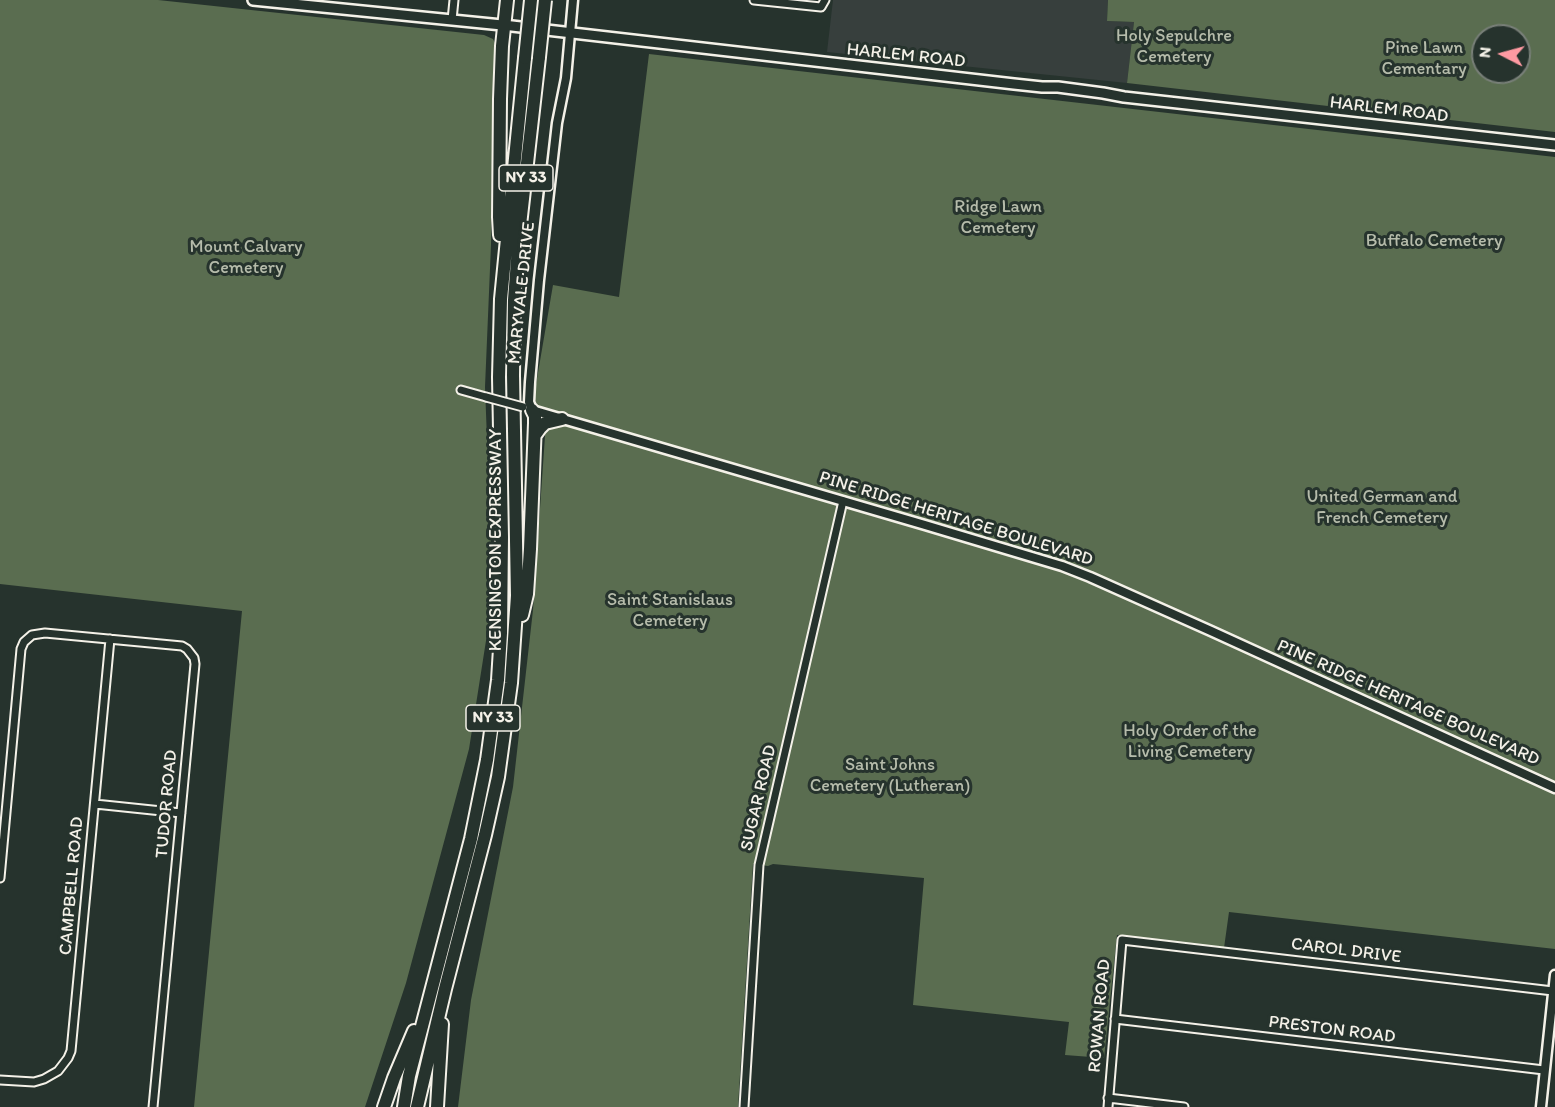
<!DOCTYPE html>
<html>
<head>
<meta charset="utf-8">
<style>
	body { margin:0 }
	#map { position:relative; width:1555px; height:1107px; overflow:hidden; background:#26332d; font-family:Itim,sans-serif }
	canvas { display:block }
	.north { position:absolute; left:1471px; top:24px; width:60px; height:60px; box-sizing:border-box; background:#26332d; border:2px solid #787f78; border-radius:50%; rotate:276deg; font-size:16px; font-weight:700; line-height:24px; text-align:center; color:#f4f1e8 }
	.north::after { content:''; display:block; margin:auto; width:21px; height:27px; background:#ff9aa2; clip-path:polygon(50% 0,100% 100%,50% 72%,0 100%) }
</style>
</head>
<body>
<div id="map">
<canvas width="1555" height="1107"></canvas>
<div class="north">N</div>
</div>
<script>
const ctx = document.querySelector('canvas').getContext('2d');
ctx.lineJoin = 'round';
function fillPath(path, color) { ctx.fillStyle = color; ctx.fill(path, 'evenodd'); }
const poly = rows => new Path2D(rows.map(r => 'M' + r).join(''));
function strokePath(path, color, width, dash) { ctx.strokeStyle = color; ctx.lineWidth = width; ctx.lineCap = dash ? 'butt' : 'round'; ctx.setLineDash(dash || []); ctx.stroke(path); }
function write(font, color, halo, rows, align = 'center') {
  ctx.font = font + ' Itim,sans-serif'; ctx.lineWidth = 6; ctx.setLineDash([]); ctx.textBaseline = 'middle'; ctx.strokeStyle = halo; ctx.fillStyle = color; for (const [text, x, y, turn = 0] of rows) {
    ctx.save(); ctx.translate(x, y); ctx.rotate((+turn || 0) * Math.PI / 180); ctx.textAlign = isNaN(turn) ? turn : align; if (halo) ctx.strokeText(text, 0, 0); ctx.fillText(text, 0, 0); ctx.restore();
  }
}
fillPath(poly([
	[833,0,1108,0,1107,21,1134,22,1127,83,827,52]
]), '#373f3d');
fillPath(poly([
	[0,0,158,0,484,35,493,39,495,43,493,84,491,245,485,387,493,596,469,749,406,983,365,1107,194,1107,242,611,0,584],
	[1108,0,1555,0,1555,132,1127,83,1134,22,1107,21],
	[1483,36,1519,36,1519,72,1483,72],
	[649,54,1555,157,1555,949,1229,912,1224,948,1117,935,1104,1058,1065,1055,1069,1022,913,1005,924,878,773,864,768,866,753,864,738,1107,458,1107,471,1000,513,787,533,610,545,436,534,396,553,285,619,297]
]), '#5a6d50');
const minor = poly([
	[754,0,821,7,825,0],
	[452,20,454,0],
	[461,390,486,397],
	[95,804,181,813],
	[0,878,21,649,24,642,32,635,45,633,182,646,187,649,194,658,195,664,153,1107],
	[1115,1019,1544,1070],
	[0,1080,34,1082,44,1079,58,1071,68,1058,71,1051,110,639],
	[1108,1098,1184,1107],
	[744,1107,759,865,843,501],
	[1108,1107,1122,940,1553,991]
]);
const tertiary = poly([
	[573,0,566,78,557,123,539,280,530,382,529,402,532,410,925,525,1062,566,1090,577,1211,631,1555,788],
	[1541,1107,1555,975]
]);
const secondary = poly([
	[253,0,512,26,1014,84,1042,87,1058,87,1103,93,1124,97,1555,145]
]);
const motorway = poly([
	[500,235,499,217,500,99,502,46,507,0],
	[535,435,540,428,545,423,562,419],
	[522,615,527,594,530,549,535,423,535,416,532,410],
	[384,1107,394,1078,414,1031],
	[404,1107,409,1076,471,839,487,760,498,680,501,633,502,537,499,377,501,299,525,58],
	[417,1107,445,989,485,835,498,777,511,683,517,596,513,375,514,300,519,234,539,57],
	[437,1107,442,1024]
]);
strokePath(minor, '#f4f1e8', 11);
strokePath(tertiary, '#f4f1e8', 13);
strokePath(secondary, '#f4f1e8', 14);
strokePath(motorway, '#f4f1e8', 16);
strokePath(minor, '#26332d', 7);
strokePath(tertiary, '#26332d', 8);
strokePath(secondary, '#26332d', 9);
strokePath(motorway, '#26332d', 12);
const minorBridge = poly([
	[486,397,523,407]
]);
const motorwayBridge = poly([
	[539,57,545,0],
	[525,58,531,0]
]);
strokePath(minorBridge, '#f4f1e8', 11, []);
strokePath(motorwayBridge, '#f4f1e8', 16, []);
strokePath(minorBridge, '#26332d', 7);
strokePath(motorwayBridge, '#26332d', 12);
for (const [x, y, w] of [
	[526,178,54],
	[493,718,54]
]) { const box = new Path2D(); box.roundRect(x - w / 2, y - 13, w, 26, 4.5); ctx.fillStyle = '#26332d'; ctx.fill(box); strokePath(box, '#f4f1e8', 1.5); }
write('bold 16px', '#f4f1e8', null, [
	["NY 33",526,178],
	["NY 33",493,718]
]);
write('18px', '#b6bcab', '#26332d', [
	["Holy Sepulchre",1174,36],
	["Cemetery",1174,57],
	["Pine Lawn",1424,48],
	["Cementary",1424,69],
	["Ridge Lawn",998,207],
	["Cemetery",998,228],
	["Buffalo Cemetery",1434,241],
	["Mount Calvary",246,247],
	["Cemetery",246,268],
	["United German and",1382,497],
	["French Cemetery",1382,518],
	["Saint Stanislaus",670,600],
	["Cemetery",670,621],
	["Holy Order of the",1190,731],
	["Living Cemetery",1190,752],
	["Saint Johns",890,765],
	["Cemetery (Lutheran)",890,786]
]);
write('18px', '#f4f1e8', '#26332d', [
	["HARLEM ROAD",906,56,6],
	["HARLEM ROAD",1389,110,7],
	["MARYVALE DRIVE",522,293,-84],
	["PINE RIDGE HERITAGE BOULEVARD",956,519,17],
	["KENSINGTON EXPRESSWAY",496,540,-90],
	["PINE RIDGE HERITAGE BOULEVARD",1408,703,24],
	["SUGAR ROAD",759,798,-77],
	["TUDOR ROAD",167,804,-85],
	["CAMPBELL ROAD",72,886,-85],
	["CAROL DRIVE",1346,951,7],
	["ROWAN ROAD",1100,1016,-85],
	["PRESTON ROAD",1332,1030,7]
]);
</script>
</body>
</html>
